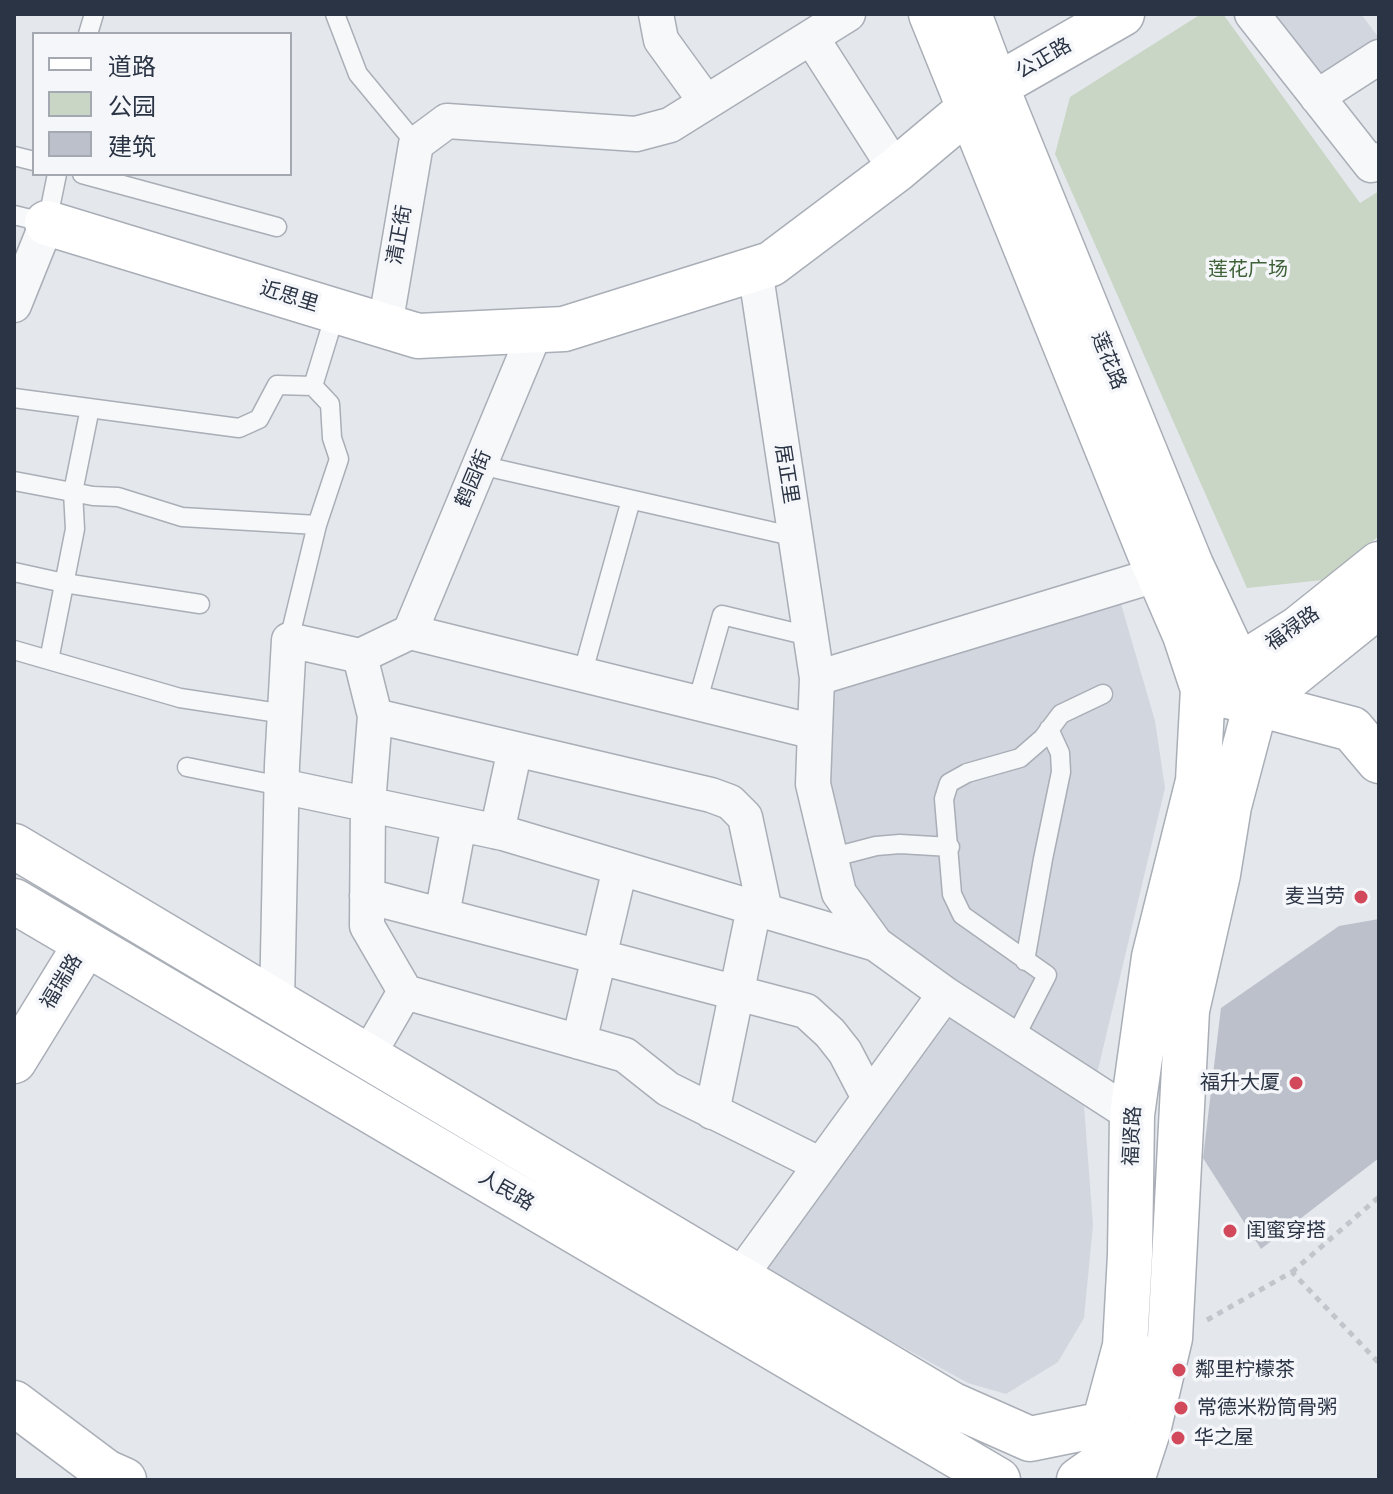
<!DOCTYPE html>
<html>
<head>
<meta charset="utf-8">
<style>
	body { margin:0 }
	#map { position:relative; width:1393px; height:1494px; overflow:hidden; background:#e4e7ec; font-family:Helvetica,"Noto Sans SC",sans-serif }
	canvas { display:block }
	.frame { position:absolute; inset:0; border:16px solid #2b3445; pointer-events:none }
	.legend { position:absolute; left:32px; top:32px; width:260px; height:144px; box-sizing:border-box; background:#f4f6f9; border:2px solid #a4a8b1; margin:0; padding:10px 14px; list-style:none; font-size:24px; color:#2b3445 }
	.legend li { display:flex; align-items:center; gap:16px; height:40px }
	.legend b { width:40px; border:2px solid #a4a8b1 }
</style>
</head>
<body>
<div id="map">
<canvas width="1393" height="1494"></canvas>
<div class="frame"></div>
<ul class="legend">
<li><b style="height:10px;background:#fff"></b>道路</li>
<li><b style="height:22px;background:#c9d6c5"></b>公园</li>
<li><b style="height:22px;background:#bbc0ca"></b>建筑</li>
</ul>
</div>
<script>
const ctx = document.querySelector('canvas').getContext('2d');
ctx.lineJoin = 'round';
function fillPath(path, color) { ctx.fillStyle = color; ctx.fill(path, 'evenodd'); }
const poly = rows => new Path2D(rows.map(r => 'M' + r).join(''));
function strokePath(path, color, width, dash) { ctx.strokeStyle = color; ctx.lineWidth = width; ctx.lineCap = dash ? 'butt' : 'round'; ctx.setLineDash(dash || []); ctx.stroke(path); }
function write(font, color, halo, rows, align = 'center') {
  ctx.font = font + ' Helvetica,"Noto Sans SC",sans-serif'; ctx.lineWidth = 7; ctx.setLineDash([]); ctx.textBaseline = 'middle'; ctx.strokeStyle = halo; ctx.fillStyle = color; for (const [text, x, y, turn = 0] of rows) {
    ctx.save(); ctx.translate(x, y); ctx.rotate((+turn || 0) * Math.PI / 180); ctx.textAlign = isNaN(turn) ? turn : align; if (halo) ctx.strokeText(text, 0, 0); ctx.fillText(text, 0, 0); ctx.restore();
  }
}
fillPath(poly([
	[1264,14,1361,14,1379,38,1379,48,1321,85],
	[1121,604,1155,721,1165,788,1096,1078,899,950,846,874,829,793,827,691],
	[950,1019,1084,1106,1093,1225,1084,1318,1058,1362,1006,1394,968,1383,761,1269]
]), '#d2d6de');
fillPath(poly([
	[1201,14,1223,14,1360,203,1379,191,1379,536,1323,580,1247,588,1055,154,1070,97]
]), '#c9d6c5');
fillPath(poly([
	[1379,919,1379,1158,1261,1249,1203,1158,1221,1008,1339,926]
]), '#bbc0ca');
const lane = poly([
	[335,14,358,74,416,144],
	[88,34,94,14],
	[14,156,34,161],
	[82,174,277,227],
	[14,215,47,223,57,174],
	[14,398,239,428,259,419,277,385,313,386],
	[480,465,796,537],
	[14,481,93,496,118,497,182,517,317,525],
	[14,572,64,583,200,604],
	[289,640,317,525,339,459,332,438,330,404,313,386,336,311],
	[14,650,180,698,285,714],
	[49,660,75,529,73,492,90,408],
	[582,675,631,500],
	[697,703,722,615,809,636],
	[187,767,281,786],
	[830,858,876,846,900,844,950,847],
	[1025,961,1043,859,1061,772,1060,753,1049,729],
	[1014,1039,1047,975,962,915,952,894,944,799,949,783,967,773,1020,758,1043,738,1061,714,1103,694]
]);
const street = poly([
	[656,14,661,40,706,102],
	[1252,14,1371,165,1379,160],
	[811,37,896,170],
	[1317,97,1379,57],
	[755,269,817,678,813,784,839,893,876,944,945,994,1132,1115],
	[14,305,47,223],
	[385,326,416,144,447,121,636,134,670,125,848,14],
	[410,632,815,732],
	[360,656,375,716,368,804,367,926,406,993],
	[817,678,1159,574],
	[375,716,711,795,730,802,745,817,765,911],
	[281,786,503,833,876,944],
	[497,832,515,749],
	[367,896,806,1011,830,1033,845,1052,869,1098],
	[442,915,459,824],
	[277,1003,282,765,289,640,360,656,410,632,536,330],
	[579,1042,620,868],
	[367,1057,400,1000,406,993,412,994,625,1055,668,1089,821,1165],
	[712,1112,754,908],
	[738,1279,945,994]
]);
const secondary = poly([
	[969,14,996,86,1191,565,1256,704],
	[47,223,418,336,564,329,771,264,896,170,996,86,1122,14],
	[1215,681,1299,628,1379,564],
	[1228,696,1352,729,1379,761],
	[1256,704,1379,605],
	[14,846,951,1404,1030,1439,1104,1424,1125,1346,1130,1255,1132,1115,1154,957,1198,781,1203,689,1185,635,1149,552,931,14],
	[14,901,998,1480],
	[14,1061,86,944],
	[14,1403,106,1472,124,1480],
	[1079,1480,1148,1431],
	[1132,1480,1148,1431,1170,1338,1187,1010,1218,874,1229,806,1256,704]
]);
strokePath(lane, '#a9aeb7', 21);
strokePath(street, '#a9aeb7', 37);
strokePath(secondary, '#a9aeb7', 47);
strokePath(poly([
	[1292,1272,1379,1197],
	[1207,1320,1292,1272,1379,1363]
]), '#c2c5cb', 5, [6, 6]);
strokePath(lane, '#f7f8fa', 18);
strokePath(street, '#f7f8fa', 34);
strokePath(secondary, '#fff', 44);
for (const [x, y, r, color] of [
	[1361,897,8,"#d1495b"],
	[1296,1083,8,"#d1495b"],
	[1230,1231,8,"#d1495b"],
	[1179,1370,8,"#d1495b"],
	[1181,1408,8,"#d1495b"],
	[1178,1438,8,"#d1495b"]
]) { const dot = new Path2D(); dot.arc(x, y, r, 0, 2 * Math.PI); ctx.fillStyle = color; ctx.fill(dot); strokePath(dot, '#f4f6f9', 3); }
write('20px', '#2b3445', '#f4f6f9', [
	["公正路",1044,59,-30],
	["清正街",400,235,-80],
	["近思里",289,297,17],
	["莲花路",1108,361,68],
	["居正里",786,474,81],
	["鹤园街",474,479,-67],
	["福禄路",1293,629,-35],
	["福瑞路",62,982,-59],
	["福贤路",1133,1136,-87],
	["人民路",506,1191,30]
]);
write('20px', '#3f6138', '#f4f6f9', [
	["莲花广场",1248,270]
]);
write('20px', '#2b3445', '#f4f6f9', [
	["麦当劳",1345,897,"right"],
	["福升大厦",1280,1083,"right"],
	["闺蜜穿搭",1246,1231],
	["鄰里柠檬茶",1195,1370],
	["常德米粉筒骨粥",1197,1408],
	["华之屋",1194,1438]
], 'left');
</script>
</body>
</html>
